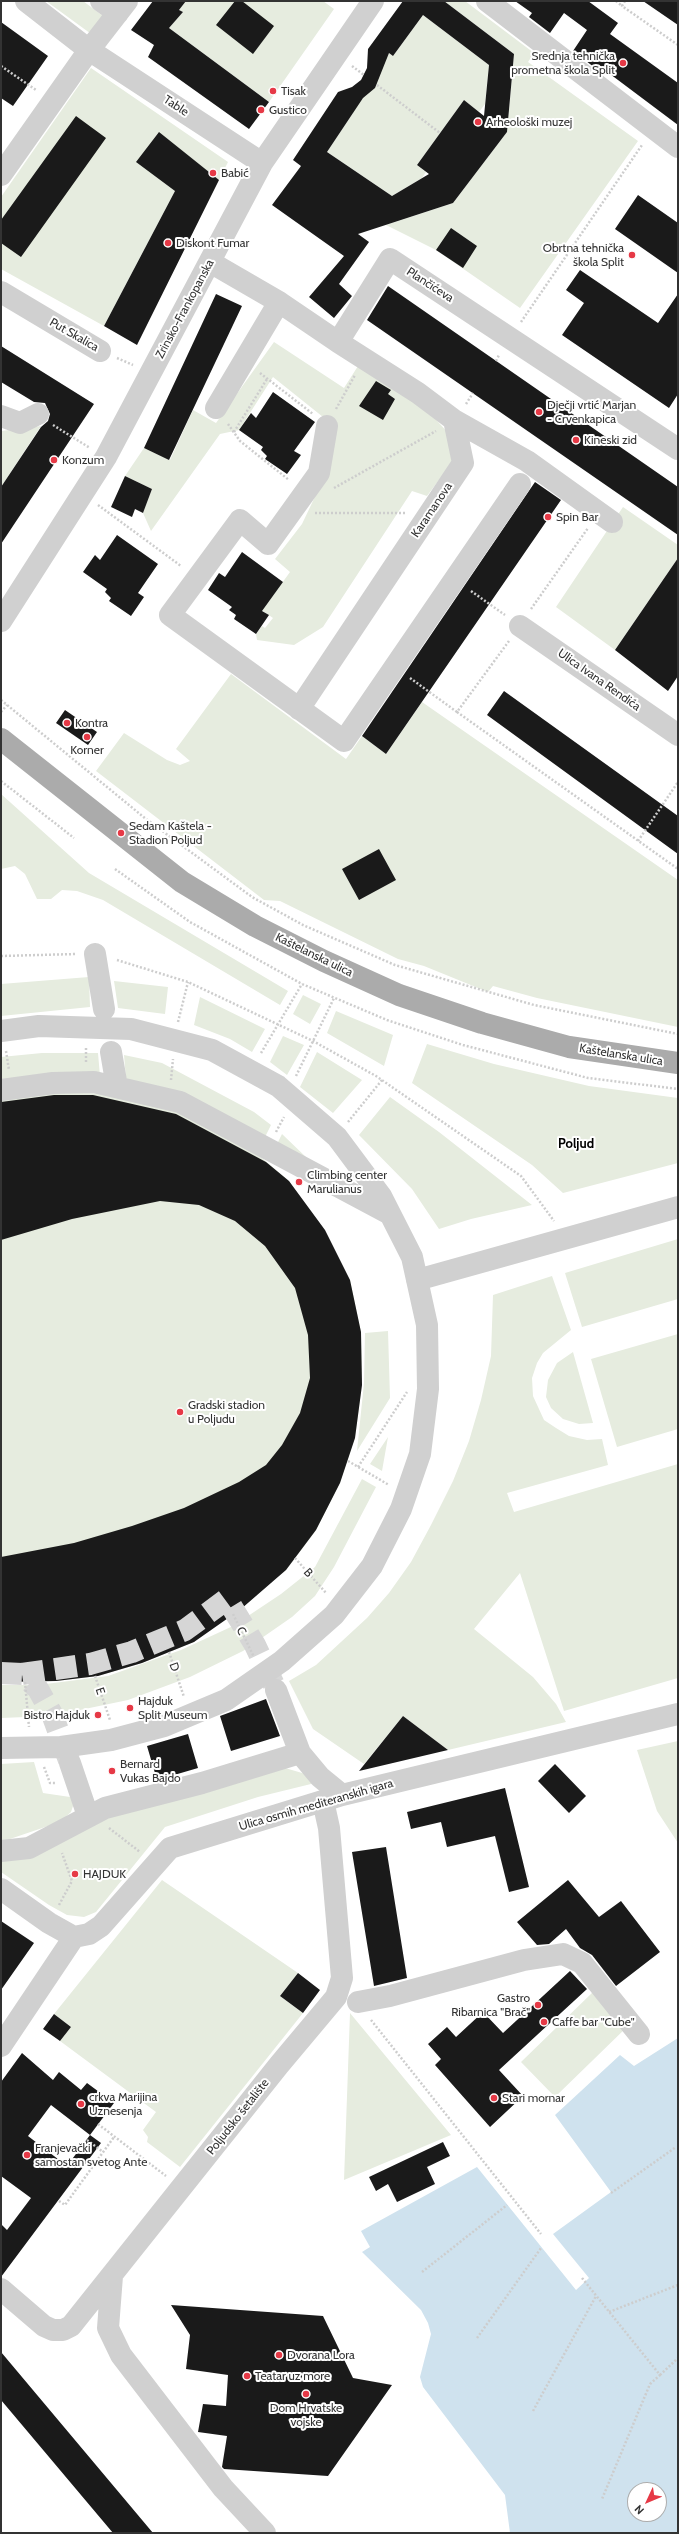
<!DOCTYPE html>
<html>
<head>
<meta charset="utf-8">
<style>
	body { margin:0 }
	#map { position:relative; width:679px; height:2534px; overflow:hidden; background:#fff; font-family:Cabin,sans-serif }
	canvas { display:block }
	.frame { position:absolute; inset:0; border:2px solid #333; pointer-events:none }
	.north { position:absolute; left:627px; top:2482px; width:40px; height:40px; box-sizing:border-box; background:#fff; border:1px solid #adadad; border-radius:50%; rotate:226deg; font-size:11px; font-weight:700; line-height:16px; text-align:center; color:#333 }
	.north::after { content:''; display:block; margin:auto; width:14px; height:18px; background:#e63946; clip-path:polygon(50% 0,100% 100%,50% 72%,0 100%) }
</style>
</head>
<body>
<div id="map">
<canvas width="679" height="2534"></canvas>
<div class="frame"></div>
<div class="north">N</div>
</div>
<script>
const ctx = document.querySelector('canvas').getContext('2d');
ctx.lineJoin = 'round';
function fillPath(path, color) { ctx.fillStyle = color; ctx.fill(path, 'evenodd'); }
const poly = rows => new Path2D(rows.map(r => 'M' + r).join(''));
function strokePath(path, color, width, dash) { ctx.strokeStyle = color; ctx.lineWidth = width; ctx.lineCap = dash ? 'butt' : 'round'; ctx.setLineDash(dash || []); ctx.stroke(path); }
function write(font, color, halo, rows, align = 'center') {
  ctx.font = font + ' Cabin,sans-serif'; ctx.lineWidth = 4; ctx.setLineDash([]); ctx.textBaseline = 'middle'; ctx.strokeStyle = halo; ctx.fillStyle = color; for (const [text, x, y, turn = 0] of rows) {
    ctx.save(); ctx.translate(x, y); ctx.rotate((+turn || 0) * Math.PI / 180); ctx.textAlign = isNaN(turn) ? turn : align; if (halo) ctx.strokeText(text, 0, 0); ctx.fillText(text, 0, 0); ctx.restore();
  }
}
fillPath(poly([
	[46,1,83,1,111,22,98,39],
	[186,1,323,1,334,9,269,102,169,28,183,12,179,10],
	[444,1,465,1,534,53,528,62,638,141,520,308,436,250,386,225,453,203,507,132,514,54],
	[423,15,489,65,485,104,479,112,464,100,417,165,426,172,422,178,392,196,327,152,353,113,349,110,389,53,393,56],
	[91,68,228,162,219,180,158,133,137,162,175,191,104,326,1,269,1,197],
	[274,342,344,388,358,366,430,413,449,434,453,461,427,496,412,491,323,627,294,645,257,640,256,634,262,626,265,628,273,618,260,609,269,601,290,572,275,559,302,524,332,461,328,421,273,377,239,430,220,434,151,531,143,513,152,489,125,476,144,448,170,460,193,410,216,423],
	[41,426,1,487,1,431],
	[623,507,678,545,678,558,615,650,556,607],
	[231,674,346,759,362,736,386,754,422,702,678,880,678,1027,537,998,493,986,488,992,424,966,398,959,280,901,264,900,96,771,124,733,167,760,180,765,190,761,176,749],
	[1,794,89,873,288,991,280,1005,103,900,77,891,62,890,51,899,37,899,25,874,15,866,1,869],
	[89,977,90,1007,1,1016,1,984],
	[114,981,168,987,165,1014,118,1008],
	[303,995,321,1004,310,1024,293,1014],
	[200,997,265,1029,252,1052,230,1039,194,1025],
	[336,1011,393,1035,384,1066,327,1033],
	[283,1036,304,1045,287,1075,270,1062],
	[427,1044,494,1064,589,1086,678,1098,678,1163,563,1193,532,1165,412,1083],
	[317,1052,362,1080,333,1113,300,1087],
	[42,1053,98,1053,100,1076,1,1084,1,1057],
	[124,1055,162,1063,254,1112,271,1125,264,1139,126,1079],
	[43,1092,122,1094,188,1112,241,1140,289,1181,350,1280,361,1332,362,1385,355,1438,340,1483,316,1530,286,1570,194,1642,142,1663,98,1676,56,1681,4,1682,1,1681,1,1097],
	[390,1097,439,1132,532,1205,471,1219,439,1229,412,1189,359,1135],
	[282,1134,308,1159,277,1144],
	[678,1239,678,1299,582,1327,565,1273],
	[552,1276,571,1330,543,1353,537,1363,532,1378,533,1396,544,1420,556,1428,569,1436,587,1440,602,1439,608,1465,507,1493,514,1512,678,1464,678,1678,564,1711,520,1573,474,1629,533,1677,556,1704,566,1722,448,1750,403,1716,364,1764,313,1729,289,1681,316,1665,367,1618,389,1593,411,1562,431,1525,453,1481,469,1441,481,1400,491,1356,493,1295],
	[388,1331,390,1398,357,1451,364,1383,365,1333],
	[678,1334,678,1429,617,1447,591,1359],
	[573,1352,593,1423,579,1424,563,1419,551,1408,546,1397,548,1380,557,1363],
	[388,1437,382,1471,370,1464],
	[362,1479,376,1487,334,1567,315,1596,292,1617,243,1651,190,1677,128,1700,51,1716,1,1718,1,1685,38,1685,108,1676,181,1650,233,1626,281,1594,315,1567],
	[678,1741,678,1843,657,1811,637,1750],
	[34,1762,43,1793,70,1797,74,1803,71,1812,60,1822,1,1842,1,1764],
	[285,1768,309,1775,313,1781,311,1784,258,1797,165,1827,96,1912,84,1917,67,1915,49,1905,1,1872,1,1860,106,1817],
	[162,1880,298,1973,280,1996,303,2013,180,2167,147,2142,148,2137,143,2130,156,2112,60,2041,71,2027,54,2014],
	[594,1991,628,2026,555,2097,521,2062],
	[350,2013,451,2135,344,2180]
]), '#e6ecdf');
fillPath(poly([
	[678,2038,678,2533,510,2533,505,2495,423,2387,420,2377,431,2334,428,2323,421,2310,362,2252,370,2247,361,2231,477,2167,576,2290,589,2278,553,2234,611,2192,555,2115,620,2055,634,2066],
	[635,2490,659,2490,659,2514,635,2514]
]), '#cfe2ee');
fillPath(poly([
	[153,1,186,1,179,10,183,12,169,28,269,102,249,129,148,57,154,45,131,30],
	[235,1,242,1,274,26,253,54,216,25],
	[403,1,444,1,514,54,507,132,453,203,358,234,369,242,339,284,352,296,334,318,309,297,344,256,272,205,301,166,293,160,338,92,352,87,361,80,367,68,368,49],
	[423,15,489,65,484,116,464,100,417,165,429,174,392,196,327,152,363,98,375,88,389,53,393,56],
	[515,1,588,1,618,23,610,34,678,83,678,125,606,71,603,74,573,51,587,30,564,13,550,33,529,17,532,13],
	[643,1,678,1,678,25],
	[1,22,48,56,13,106,1,98],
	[76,116,106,138,21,257,1,243,1,220],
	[159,132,219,180,137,345,104,326,175,191,136,162],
	[638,195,678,223,678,273,615,229],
	[451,228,477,246,463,268,436,250],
	[580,270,658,323,678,294,678,394,669,408,562,335,584,303,566,290],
	[388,286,678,487,678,535,367,320],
	[216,294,242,306,169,460,144,448],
	[1,346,94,404,1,544,1,487,41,427,48,421,50,414,45,403,34,402,1,382],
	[376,381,391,390,388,394,395,399,383,420,359,406],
	[273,392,315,422,294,451,301,455,287,474,265,459,267,456,261,450,263,447,239,430,251,413,256,418],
	[125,476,152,489,143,513,135,509,132,517,111,507],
	[535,482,561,500,386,754,362,736],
	[117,535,158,564,138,593,144,597,131,616,109,601,111,598,105,592,107,589,83,572,95,555,100,560],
	[242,552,283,582,262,611,269,615,256,634,234,619,236,615,229,610,232,607,208,590,219,573,225,577],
	[678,558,678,676,668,691,615,650],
	[504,691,678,816,678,854,487,715],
	[65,710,97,732,88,745,56,723],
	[379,849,396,880,359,900,342,869],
	[54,1095,93,1095,176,1114,266,1162,289,1181,325,1230,350,1280,361,1332,362,1385,355,1438,340,1483,316,1530,286,1570,241,1609,194,1642,142,1663,98,1676,56,1681,1,1682,1,1557,74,1543,132,1526,184,1508,239,1482,266,1465,282,1445,300,1413,310,1378,308,1335,295,1288,265,1246,235,1221,199,1205,160,1201,72,1219,1,1240,1,1102],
	[266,1699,280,1736,231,1751,220,1716],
	[403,1716,448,1750,359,1771],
	[188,1734,198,1768,157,1780,147,1746],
	[555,1764,586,1796,569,1813,538,1781],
	[505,1788,529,1887,509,1892,495,1836,447,1847,441,1822,411,1829,407,1812],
	[386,1847,407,1978,374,1986,352,1852],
	[568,1880,599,1917,621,1901,660,1952,616,1986,592,1955,580,1948,566,1929,549,1944,537,1945,517,1922],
	[1,1921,34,1943,1,1990],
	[570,1971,587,1989,499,2070,523,2096,490,2127,435,2065,441,2059,428,2044,447,2027,456,2037,483,2012,503,2033],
	[298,1973,320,1990,303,2013,280,1996],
	[54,2014,71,2027,60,2041,43,2029],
	[22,2053,53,2080,59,2072,81,2090,87,2083,114,2103,90,2135,51,2105,28,2136,67,2166,90,2135,101,2143,1,2277,1,2224,7,2230,31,2198,1,2176,1,2082],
	[443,2142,450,2156,427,2167,435,2184,397,2202,388,2184,376,2191,369,2177],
	[171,2305,323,2316,353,2378,392,2385,328,2476,224,2469,222,2467,227,2436,198,2432,203,2404,226,2406,228,2375,186,2369,190,2335],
	[1,2352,153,2533,113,2533,1,2400]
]), '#1a1a1a');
strokePath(poly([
	[1,1673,22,1674,38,1689,52,1714,70,1763],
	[22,1674,90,1664,132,1652,185,1630,227,1599,255,1645,275,1687]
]), '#d6d6d6', 22, [22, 11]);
strokePath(poly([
	[616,1,622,6],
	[625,1,622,6,678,45],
	[1,66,36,90],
	[352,66,364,75],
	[377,85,440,133],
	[521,322,642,145],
	[117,358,133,365],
	[496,361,499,355],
	[260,373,313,414],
	[466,404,473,393],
	[336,409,355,375],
	[228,424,240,441,289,480],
	[53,425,90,448],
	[234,432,267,379],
	[334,488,436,431],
	[98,505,181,566],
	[315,513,406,513],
	[471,591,505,615],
	[531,609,588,528],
	[509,641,457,712,678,869],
	[410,678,457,712],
	[1,700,146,819,252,897,303,925,395,965,534,1005,678,1034],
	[1,712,7,705],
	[1,781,74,838],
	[638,841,678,782],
	[115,869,190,922,302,984,387,1020,463,1045,588,1078,678,1089],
	[1,956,76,954],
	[117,960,188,982,313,1041,376,1076,521,1176,554,1221],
	[178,1022,188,982],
	[86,1048,86,1063],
	[6,1051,9,1070],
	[261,1053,302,984],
	[296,1076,334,998],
	[171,1080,173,1059],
	[348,1122,382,1080],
	[276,1132,284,1117],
	[348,1461,389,1485],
	[358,1467,407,1392],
	[295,1558,326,1593],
	[233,1614,254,1657],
	[169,1652,184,1697],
	[95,1676,110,1720],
	[25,1682,29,1727],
	[44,1767,50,1783,56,1783],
	[109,1828,140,1852],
	[59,1905,72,1881,62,1853],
	[371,2020,541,2234],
	[98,2124,166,2176],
	[87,2140,103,2152],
	[611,2193,676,2147],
	[59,2201,65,2205,114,2137],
	[422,2272,507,2205],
	[582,2278,660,2375,650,2384,602,2499],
	[609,2312,678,2285],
	[477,2338,541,2248],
	[660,2375,678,2358],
	[533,2411,596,2296]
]), '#cdcdcd', 2.5, [2, 2]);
strokePath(poly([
	[26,1,89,50,262,163],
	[101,1,118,13],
	[487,1,678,147],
	[1,175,89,50,127,1],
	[210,262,279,302,338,342,390,259,678,449],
	[1,292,100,351],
	[216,408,279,302],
	[1,416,20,423,38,414],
	[454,420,527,461,612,522],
	[327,426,319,473,268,544,240,520,170,615,344,741,520,484],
	[1,621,106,457,262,163,373,1],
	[520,626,678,735],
	[299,709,463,463,454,420,418,393,338,342],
	[95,954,104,1009],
	[1,1031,39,1026,131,1029,212,1050,278,1086,337,1137,381,1196,412,1257,427,1325,428,1389,420,1454,401,1509,372,1566,334,1615,282,1661,226,1700,164,1726,111,1740,61,1747,1,1748],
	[111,1052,117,1087],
	[1,1090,53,1083,94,1082,180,1102,390,1214],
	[417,1280,678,1207],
	[276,1690,300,1753],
	[70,1763,88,1816],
	[1,1851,29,1848,105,1808,202,1783,300,1753,320,1777,342,1795],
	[1,1889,49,1923,74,1937,89,1934,101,1926,170,1848,342,1795,678,1714],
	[358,2002,390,1996,524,1960,563,1954,582,1963,639,2034],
	[1,2046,74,1937],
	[112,2276,108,2328,121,2355,223,2488,265,2533],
	[1,2289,44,2326,53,2330,63,2330,71,2326,279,2065,336,1997,342,1978,329,1828,323,1801]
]), '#d0d0d0', 22);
strokePath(poly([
	[1,739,182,882,255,926,324,961,399,995,482,1023,569,1047,678,1063]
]), '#ababab', 22);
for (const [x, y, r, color] of [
	[623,63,4,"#e63946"],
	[273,91,4,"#e63946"],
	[261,110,4,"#e63946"],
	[478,122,4,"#e63946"],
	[213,173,4,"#e63946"],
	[168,243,4,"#e63946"],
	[632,255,4,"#e63946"],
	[539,412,4,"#e63946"],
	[576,440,4,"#e63946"],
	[54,460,4,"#e63946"],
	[548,517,4,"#e63946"],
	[67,723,4,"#e63946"],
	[87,737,4,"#e63946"],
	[121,833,4,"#e63946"],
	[299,1182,4,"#e63946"],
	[180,1412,4,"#e63946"],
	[130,1708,4,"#e63946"],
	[98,1715,4,"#e63946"],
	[112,1771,4,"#e63946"],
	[75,1874,4,"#e63946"],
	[538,2005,4,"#e63946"],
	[544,2022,4,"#e63946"],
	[494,2098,4,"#e63946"],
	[81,2104,4,"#e63946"],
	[27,2155,4,"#e63946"],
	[279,2355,4,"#e63946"],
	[247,2376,4,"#e63946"],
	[306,2394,4,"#e63946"]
]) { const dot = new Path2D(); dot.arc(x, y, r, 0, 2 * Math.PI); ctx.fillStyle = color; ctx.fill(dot); strokePath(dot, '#fff', 1.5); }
write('12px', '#333', '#fff', [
	["Srednja tehnička",615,56,"right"],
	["prometna škola Split",615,70,"right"],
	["Tisak",281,91],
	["Gustico",269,110],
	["Arheološki muzej",486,122],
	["Babić",221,173],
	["Diskont Fumar",176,243],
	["Obrtna tehnička",624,248,"right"],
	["škola Split",624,262,"right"],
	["Dječji vrtić Marjan",547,405],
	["- Crvenkapica",547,419],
	["Kineski zid",584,440],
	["Konzum",62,460],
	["Spin Bar",556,517],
	["Kontra",75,723],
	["Korner",87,750,"center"],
	["Sedam Kaštela -",129,826],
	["Stadion Poljud",129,840],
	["Climbing center",307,1175],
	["Marulianus",307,1189],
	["Gradski stadion",188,1405],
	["u Poljudu",188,1419],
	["Hajduk",138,1701],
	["Split Museum",138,1715],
	["Bistro Hajduk",90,1715,"right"],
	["Bernard",120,1764],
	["Vukas Bajdo",120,1778],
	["HAJDUK",83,1874],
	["Gastro",530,1998,"right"],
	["Ribarnica \"Brač\"",530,2012,"right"],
	["Caffe bar \"Cube\"",552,2022],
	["crkva Marijina",89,2097],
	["Uznesenja",89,2111],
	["Stari mornar",502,2098],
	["Franjevački",35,2148],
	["samostan svetog Ante",35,2162],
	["Dvorana Lora",287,2355],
	["Teatar uz more",255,2376],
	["Dom Hrvatske",306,2408,"center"],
	["vojske",306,2422,"center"]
], 'left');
write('12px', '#333', '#fff', [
	["Table",176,106,33],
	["Plančićeva",430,285,33],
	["Zrinsko-Frankopanska",185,309,-62],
	["Put Skalica",74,335,30],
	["Karamanova",432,510,-56],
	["Ulica Ivana Rendića",599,680,35],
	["Kaštelanska ulica",314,955,26],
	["Kaštelanska ulica",621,1055,9],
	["B",308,1573,49],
	["C",241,1631,64],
	["D",174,1667,71],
	["E",100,1691,72],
	["Ulica osmih mediteranskih igara",316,1805,-16],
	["Poljudsko šetalište",238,2117,-52]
]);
write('bold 13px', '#000', '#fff', [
	["Poljud",576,1144]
]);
</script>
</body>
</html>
